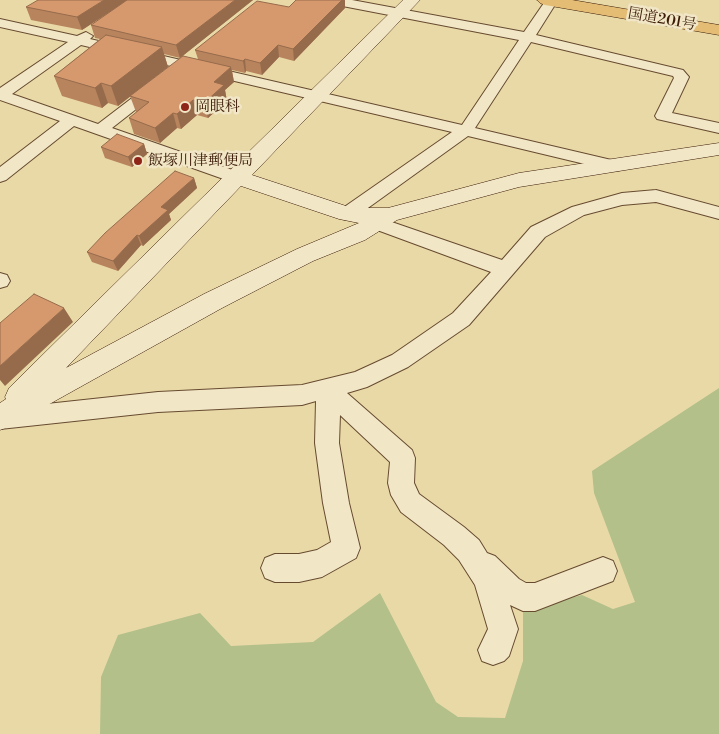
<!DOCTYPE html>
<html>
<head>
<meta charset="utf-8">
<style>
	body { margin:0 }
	canvas { display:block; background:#e9d9a7 }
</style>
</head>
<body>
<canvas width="719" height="734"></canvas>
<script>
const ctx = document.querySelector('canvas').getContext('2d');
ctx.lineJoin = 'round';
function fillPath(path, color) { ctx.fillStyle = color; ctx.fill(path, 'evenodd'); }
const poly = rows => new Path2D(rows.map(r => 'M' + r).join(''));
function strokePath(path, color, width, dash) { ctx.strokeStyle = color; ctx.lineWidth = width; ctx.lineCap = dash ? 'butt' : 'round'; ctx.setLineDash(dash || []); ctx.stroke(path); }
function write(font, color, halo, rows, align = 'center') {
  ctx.font = font + ' "Libre Bodoni","Noto Serif JP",serif'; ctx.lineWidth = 5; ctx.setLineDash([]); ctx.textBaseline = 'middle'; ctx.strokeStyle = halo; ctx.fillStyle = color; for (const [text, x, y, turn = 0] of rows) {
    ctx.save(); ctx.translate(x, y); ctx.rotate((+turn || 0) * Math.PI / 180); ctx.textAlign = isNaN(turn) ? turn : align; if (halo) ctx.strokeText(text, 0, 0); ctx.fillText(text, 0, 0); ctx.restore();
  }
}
fillPath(poly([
	[719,388,719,734,100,734,101,677,118,635,200,613,231,646,313,642,380,593,436,702,458,717,505,718,523,661,523,610,582,595,613,609,635,602,594,493,592,471]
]), '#b3c08a');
const street = poly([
	[326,0,352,0,524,32,546,0,558,0,536,35,683,70,689,77,672,113,719,123,719,133,657,119,655,116,674,78,673,76,531,42,475,128,620,162,623,166,620,170,614,171,468,136,354,218,347,220,340,218,338,214,340,210,452,132,81,45,12,94,98,124,153,82,163,82,165,85,163,88,112,128,244,174,247,178,244,182,238,184,232,182,74,126,6,180,0,182,0,167,60,121,0,100,0,88,68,42,0,27,0,19,77,36,86,32,93,36,90,39,462,125,519,40,332,4,326,0],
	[656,190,719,207,719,219,656,202,622,205,584,215,545,237,469,325,408,367,367,387,347,393,412,450,415,458,414,483,419,494,464,527,479,540,487,553,495,556,519,579,526,583,535,583,603,557,613,561,617,571,613,581,535,611,523,611,510,605,518,629,509,656,504,661,493,665,482,661,478,650,488,629,475,585,459,560,444,545,401,512,391,495,388,483,390,462,340,415,339,443,349,503,360,548,356,558,322,577,299,582,275,582,265,578,261,568,265,558,275,554,299,554,317,550,331,542,323,503,315,443,316,401,302,405,158,412,0,429,0,409,158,392,302,385,355,372,392,355,453,313,491,272,369,227,367,223,369,219,376,217,383,219,502,260,531,227,572,207,622,193,656,190],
	[0,273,7,275,10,281,7,286,0,288,0,273]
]);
const secondary = poly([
	[403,0,420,0,252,175,349,207,369,208,388,208,519,173,719,143,719,155,519,187,397,220,365,240,313,261,222,308,10,426,0,430,0,403,6,399,5,397,9,388,403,0],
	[241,186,339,219,359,223,297,249,204,294,66,368,241,186]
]);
const highway = poly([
	[537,0,572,0,719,25,719,35,545,5,540,3,537,0]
]);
strokePath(street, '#674b30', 2);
strokePath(secondary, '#3c1c08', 1);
strokePath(highway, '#3c1c08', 1);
fillPath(street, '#f1e6c6');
fillPath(secondary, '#f1e6c6');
fillPath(highway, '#e4bc74');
fillPath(poly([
	[253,0,180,58,164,54,168,67,118,106,108,103,102,108,62,96,54,76,100,39,95,38,91,25,117,7,82,30,31,20,26,7],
	[296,0,345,0,345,8,294,61,279,57,262,75,246,71,245,73,232,70,234,82,225,90,227,101,208,118,197,115,181,129,177,128,160,143,134,134,129,118,137,112,136,112,130,96,198,59,195,50,289,7],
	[144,144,147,154,132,167,105,158,101,147],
	[194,178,197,188,169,214,171,220,143,246,141,245,118,271,92,262,87,252]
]), '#b8845e');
fillPath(poly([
	[104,0,128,0,82,30,77,17],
	[235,0,253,0,180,58,176,45],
	[342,0,345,0,345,8,294,61,293,49],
	[278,45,279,57,262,75,260,63],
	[162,47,168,67,118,106,111,86],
	[245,59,246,71,245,73,243,61],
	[231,67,234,82,225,90,227,101,208,118,204,103,214,82],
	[101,83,108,103,102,108,95,88],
	[193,100,197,115,181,129,177,114],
	[173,113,177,128,160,143,155,128],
	[144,144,147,154,132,167,128,157],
	[194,178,197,188,169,214,171,220,143,246,139,236,161,207],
	[137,235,141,245,118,271,113,261],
	[64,308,73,322,5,386,0,380,0,366]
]), '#966b4c');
const building = poly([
	[38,0,104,0,77,17,26,7,38,0],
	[127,0,235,0,176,45,91,25,127,0],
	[296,0,342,0,293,49,278,45,260,63,245,59,243,61,195,50,257,1,289,7,296,0],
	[106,35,162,47,111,86,101,83,95,88,54,76,106,35],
	[183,56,231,67,214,82,224,85,204,103,193,100,177,114,173,113,155,128,129,118,149,102,130,96,183,56],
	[117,134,144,144,128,157,101,147,117,134],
	[175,171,194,178,161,207,168,210,139,236,137,235,113,261,87,252,105,233,175,171],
	[34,294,64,308,0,366,0,323,34,294]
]);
fillPath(building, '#d6996d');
strokePath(building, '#966b4c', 1);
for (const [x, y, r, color] of [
	[185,107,5,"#8f2418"],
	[138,161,5,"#8f2418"]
]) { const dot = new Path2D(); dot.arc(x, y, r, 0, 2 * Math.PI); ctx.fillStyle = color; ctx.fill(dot); strokePath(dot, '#f1e6c6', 2); }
write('15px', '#3c1c08', '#f1e6c6', [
	["国道201号",662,20,10]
]);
write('15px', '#3c1c08', '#f1e6c6', [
	["岡眼科",195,107],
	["飯塚川津郵便局",148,161]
], 'left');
</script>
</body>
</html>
